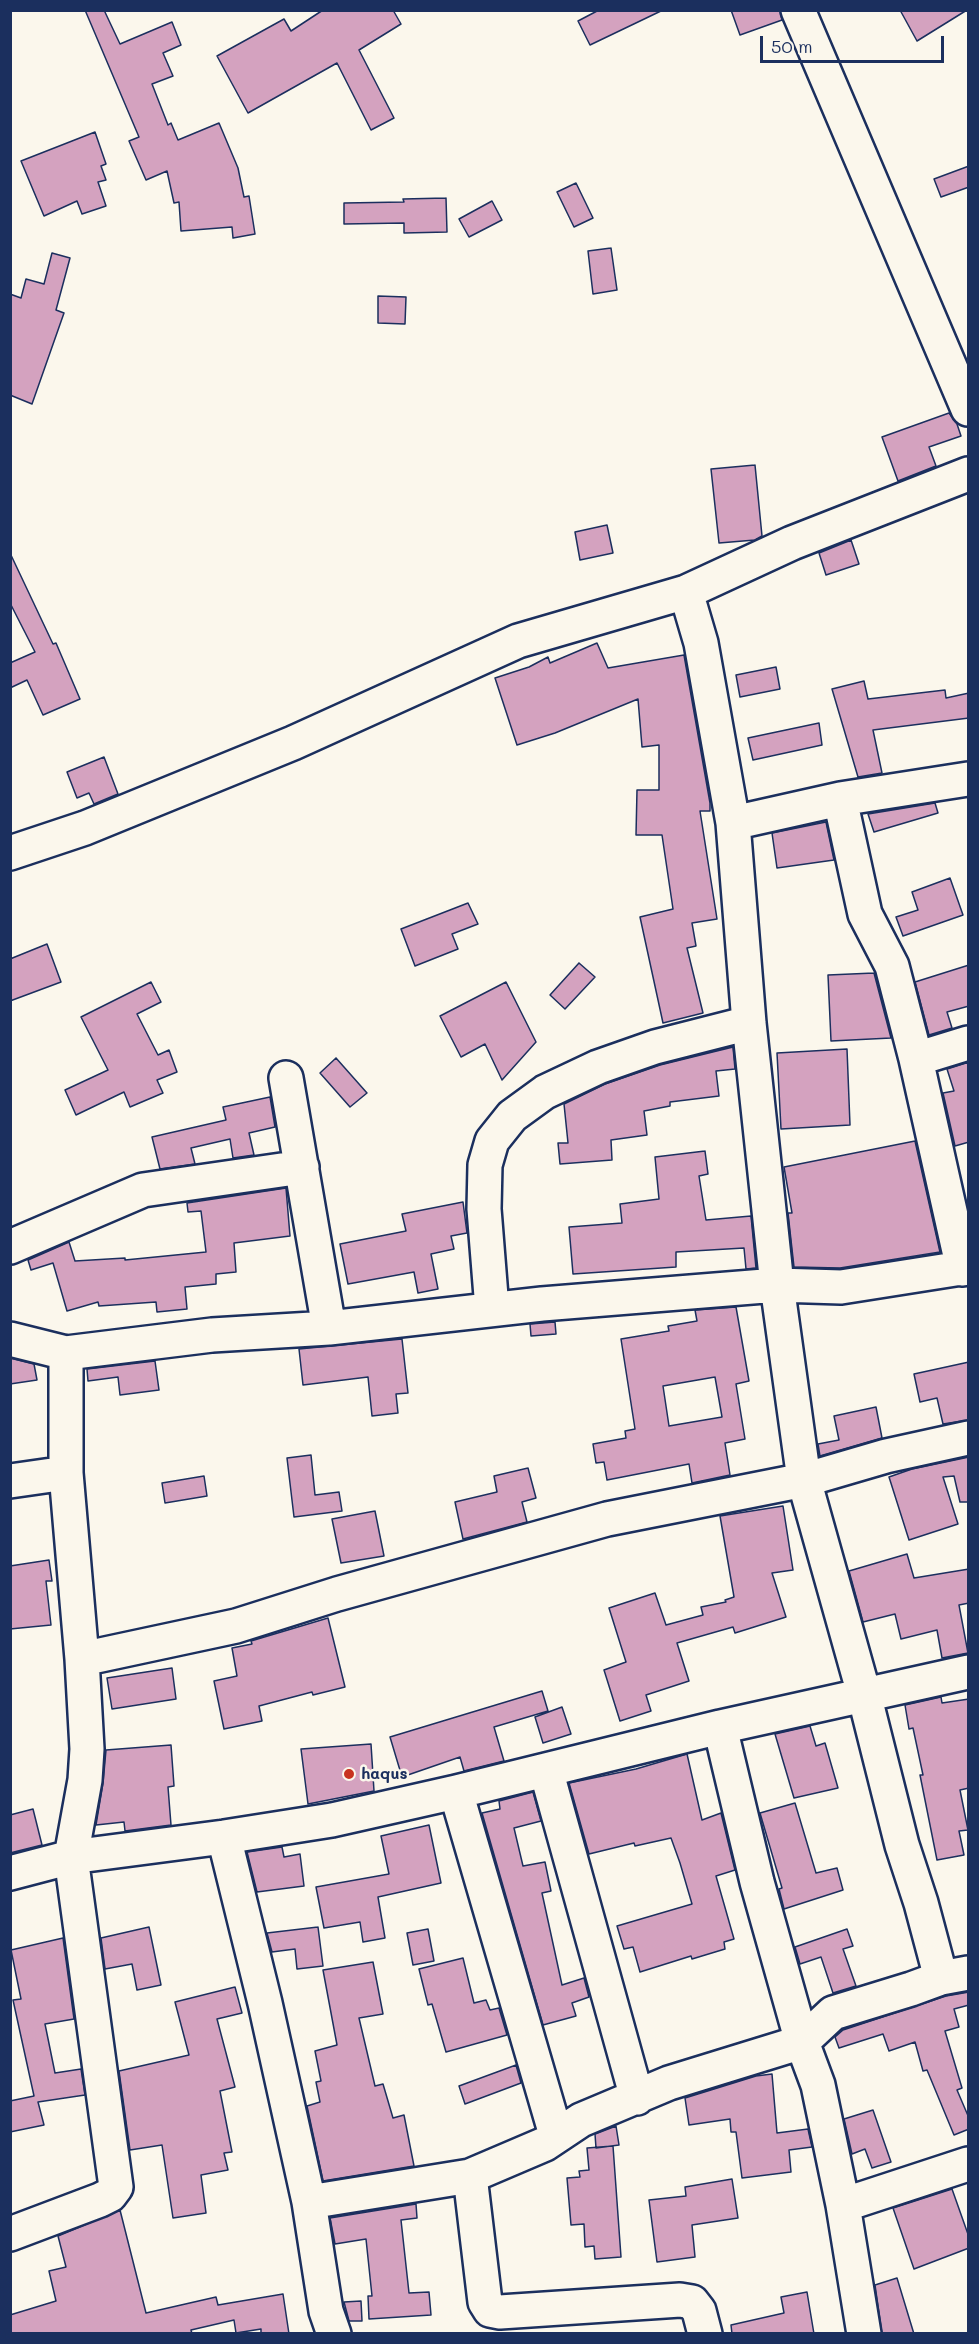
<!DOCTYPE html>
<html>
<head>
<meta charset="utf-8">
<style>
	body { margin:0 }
	#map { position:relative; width:979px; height:2344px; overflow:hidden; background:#fbf7ec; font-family:Mali,sans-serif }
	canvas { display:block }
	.frame { position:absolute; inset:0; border:12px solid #1b2f5e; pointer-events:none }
	.scale { position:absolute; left:760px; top:36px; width:184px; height:27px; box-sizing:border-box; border:3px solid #1b2f5e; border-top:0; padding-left:8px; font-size:18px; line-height:21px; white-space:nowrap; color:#1b2f5e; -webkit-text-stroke:4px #fbf7ec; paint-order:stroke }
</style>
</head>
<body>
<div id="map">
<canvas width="979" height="2344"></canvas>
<div class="frame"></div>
<div class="scale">50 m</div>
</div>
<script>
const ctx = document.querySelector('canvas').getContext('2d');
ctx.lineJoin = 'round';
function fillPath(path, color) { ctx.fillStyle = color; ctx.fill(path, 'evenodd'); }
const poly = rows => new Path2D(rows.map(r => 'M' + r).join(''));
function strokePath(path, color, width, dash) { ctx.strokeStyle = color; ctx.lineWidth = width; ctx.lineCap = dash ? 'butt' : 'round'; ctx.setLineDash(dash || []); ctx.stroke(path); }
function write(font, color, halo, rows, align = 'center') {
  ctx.font = font + ' Mali,sans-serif'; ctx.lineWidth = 5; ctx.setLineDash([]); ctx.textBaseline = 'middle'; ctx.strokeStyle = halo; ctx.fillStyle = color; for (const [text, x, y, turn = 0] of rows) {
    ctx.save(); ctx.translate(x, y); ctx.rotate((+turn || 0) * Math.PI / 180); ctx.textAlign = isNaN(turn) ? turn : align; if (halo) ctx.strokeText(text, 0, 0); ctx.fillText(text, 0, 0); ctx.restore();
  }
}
const building = poly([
	[85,10,104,10,120,44,172,22,181,45,163,53,173,76,152,84,168,125,171,123,178,140,219,123,238,168,244,197,249,196,255,234,233,238,232,227,181,231,179,202,174,203,167,171,146,180,129,141,139,137,85,10],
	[323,10,393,10,401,24,359,50,394,118,371,130,337,63,248,113,217,56,284,19,291,31,323,10],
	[599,10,663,10,590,45,578,21,599,10],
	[731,10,780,10,782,20,740,35,731,10],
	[900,10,967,10,917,41,900,10],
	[95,132,106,164,101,166,106,180,98,182,106,206,82,214,77,201,44,216,21,161,95,132],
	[969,166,969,187,941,197,934,179,969,166],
	[576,183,593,218,574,227,557,192,576,183],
	[446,198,447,232,404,233,404,223,344,224,344,203,404,202,403,199,446,198],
	[492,201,502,220,469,237,459,219,492,201],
	[611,248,617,290,593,294,588,251,611,248],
	[52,253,70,258,56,310,64,313,32,404,10,395,10,294,21,298,26,279,44,284,52,253],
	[378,296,406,297,405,324,378,323,378,296],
	[949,413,957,424,961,436,929,447,936,466,898,481,882,437,949,413],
	[755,465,762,536,755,540,719,543,711,469,755,465],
	[607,525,613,553,580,560,575,532,607,525],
	[851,540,859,564,826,575,819,553,851,540],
	[10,553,53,644,56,643,80,699,43,715,27,680,10,688,10,663,35,652,10,603,10,553],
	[597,643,608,668,684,655,710,803,710,811,700,811,717,919,692,923,696,946,687,948,703,1013,663,1023,640,917,673,909,662,835,636,835,637,790,659,790,659,745,642,747,638,699,555,733,517,745,495,678,529,667,548,657,550,663,597,643],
	[776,667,780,689,740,697,736,675,776,667],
	[864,681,868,699,945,690,946,698,969,693,969,718,873,730,882,773,858,777,832,689,864,681],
	[819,723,822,745,753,760,748,738,819,723],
	[104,757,118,794,94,804,89,793,77,798,67,772,104,757],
	[935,803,938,813,874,832,868,814,935,803],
	[826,822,834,860,777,868,772,833,826,822],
	[950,878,963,915,903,936,896,917,918,910,912,892,950,878],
	[468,903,478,924,452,934,458,949,415,966,401,929,468,903],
	[47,944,61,982,10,1001,10,959,47,944],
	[579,963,595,977,565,1009,550,995,579,963],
	[969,965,969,1006,947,1012,952,1028,929,1035,915,982,969,965],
	[874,973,891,1038,831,1041,828,975,874,973],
	[151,982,161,1002,137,1014,158,1055,169,1050,177,1072,157,1080,163,1093,130,1107,124,1092,76,1115,65,1090,108,1070,81,1017,151,982],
	[506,982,536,1042,502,1080,485,1044,461,1057,440,1016,506,982],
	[733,1047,735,1069,716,1071,719,1096,670,1102,670,1106,644,1111,647,1135,611,1140,612,1160,560,1164,558,1143,568,1143,564,1104,605,1084,660,1065,733,1047],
	[847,1049,850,1125,781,1129,777,1053,847,1049],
	[336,1058,367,1093,350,1107,320,1073,336,1058],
	[969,1062,969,1142,955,1146,943,1093,954,1091,947,1069,969,1062],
	[270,1097,275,1127,249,1133,254,1155,233,1158,230,1139,191,1148,195,1164,160,1169,152,1137,226,1120,223,1107,270,1097],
	[915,1141,940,1252,840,1268,794,1267,788,1213,792,1213,784,1167,915,1141],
	[705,1151,708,1174,699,1176,706,1220,751,1216,756,1268,746,1269,744,1248,676,1252,676,1267,573,1274,569,1227,622,1223,620,1204,659,1199,655,1157,705,1151],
	[286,1188,290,1236,234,1243,236,1272,216,1274,216,1284,185,1287,187,1309,157,1312,156,1302,99,1306,98,1302,67,1311,53,1263,31,1270,28,1260,69,1242,75,1261,125,1258,125,1260,206,1252,201,1211,188,1212,187,1203,286,1188],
	[463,1202,467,1233,451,1236,454,1249,431,1254,438,1289,418,1293,414,1272,348,1284,340,1244,406,1231,402,1214,463,1202],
	[736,1307,749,1381,736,1384,745,1439,725,1443,730,1475,692,1483,689,1464,607,1480,604,1462,596,1463,593,1444,626,1438,625,1431,635,1429,621,1339,669,1331,668,1326,697,1321,695,1310,736,1307],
	[715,1377,722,1417,669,1426,663,1386,715,1377],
	[555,1322,556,1334,531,1336,530,1324,555,1322],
	[402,1339,408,1393,396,1394,398,1413,372,1416,368,1377,303,1385,299,1349,402,1339],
	[10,1358,34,1364,37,1380,10,1384,10,1358],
	[155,1361,159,1390,120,1395,118,1377,88,1381,87,1369,155,1361],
	[969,1362,969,1420,943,1424,937,1398,920,1402,914,1374,969,1362],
	[876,1407,882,1438,820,1456,818,1444,839,1440,834,1416,876,1407],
	[311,1455,315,1495,339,1492,342,1511,294,1517,287,1458,311,1455],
	[969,1457,969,1502,960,1502,954,1476,943,1477,958,1524,909,1540,889,1477,912,1469,969,1457],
	[528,1468,536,1498,522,1502,527,1522,463,1539,455,1502,497,1492,494,1476,528,1468],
	[204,1476,207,1496,165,1503,162,1483,204,1476],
	[783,1506,793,1570,772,1573,786,1617,735,1633,733,1627,677,1643,689,1681,646,1695,651,1711,620,1721,604,1670,626,1662,609,1608,655,1593,666,1625,703,1615,701,1607,726,1602,725,1600,734,1597,720,1516,783,1506],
	[375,1511,384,1556,341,1563,332,1519,375,1511],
	[907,1554,914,1578,969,1569,969,1603,959,1605,968,1653,942,1658,937,1630,901,1639,895,1614,863,1622,849,1571,907,1554],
	[49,1560,52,1581,46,1581,51,1625,10,1629,10,1566,49,1560],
	[328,1618,345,1687,313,1695,312,1692,259,1706,262,1721,224,1729,214,1681,237,1676,232,1648,252,1644,251,1641,328,1618],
	[172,1668,176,1699,112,1709,107,1678,172,1668],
	[542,1691,548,1711,494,1727,504,1761,464,1771,460,1757,402,1777,390,1737,542,1691],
	[941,1697,942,1703,969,1699,969,1788,960,1790,968,1830,959,1831,964,1855,937,1860,920,1775,923,1775,913,1728,909,1729,905,1705,941,1697],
	[562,1707,571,1734,543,1743,535,1717,562,1707],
	[810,1726,816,1746,825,1743,838,1788,794,1798,775,1734,810,1726],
	[371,1744,374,1791,308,1804,301,1749,371,1744],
	[171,1745,174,1786,168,1787,171,1825,125,1831,124,1822,96,1825,103,1783,106,1750,171,1745],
	[687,1754,702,1820,721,1813,735,1870,716,1876,734,1939,724,1942,725,1949,692,1959,691,1956,640,1972,633,1947,624,1949,617,1926,692,1904,680,1863,671,1838,635,1846,634,1843,589,1854,569,1783,636,1769,687,1754],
	[533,1792,541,1821,514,1828,523,1866,545,1862,551,1891,542,1893,562,1985,584,1978,589,1997,572,2003,576,2016,543,2025,482,1813,500,1809,499,1801,533,1792],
	[795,1803,816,1873,837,1868,843,1890,784,1909,779,1889,782,1888,760,1813,795,1803],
	[33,1809,42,1845,10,1853,10,1815,33,1809],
	[429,1825,441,1883,378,1897,385,1938,363,1942,360,1922,324,1928,316,1887,389,1874,381,1836,429,1825],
	[282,1847,284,1857,300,1854,304,1886,257,1892,247,1852,282,1847],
	[149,1927,161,1985,137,1990,132,1964,105,1969,101,1938,149,1927],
	[318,1927,323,1966,297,1969,295,1949,272,1952,267,1933,318,1927],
	[428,1929,434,1961,413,1965,407,1933,428,1929],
	[847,1929,853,1946,843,1949,856,1986,833,1993,821,1957,800,1964,795,1947,847,1929],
	[63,1938,74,2019,45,2024,55,2073,81,2069,85,2095,38,2102,44,2125,10,2132,10,2101,34,2096,13,2000,21,1999,11,1950,63,1938],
	[463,1958,474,2003,486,2000,490,2010,499,2008,507,2035,446,2052,432,2004,428,2005,419,1969,463,1958],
	[373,1962,383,2014,359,2018,375,2086,383,2084,393,2118,404,2115,414,2166,323,2181,307,2106,320,2102,316,2082,321,2081,315,2051,337,2045,323,1970,373,1962],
	[235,1987,242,2013,217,2019,235,2087,220,2091,232,2152,224,2153,228,2170,201,2175,206,2213,173,2218,162,2145,130,2150,119,2071,189,2055,175,2002,235,1987],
	[969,1992,969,2005,954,2009,959,2027,945,2031,962,2088,957,2090,969,2118,969,2129,954,2135,927,2070,923,2071,915,2042,889,2051,883,2034,839,2048,835,2037,843,2030,946,1996,969,1992],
	[516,2065,521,2083,465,2104,459,2086,516,2065],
	[772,2074,777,2133,808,2129,812,2147,789,2150,791,2172,742,2178,736,2132,731,2132,730,2119,689,2125,685,2098,756,2076,772,2074],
	[873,2110,891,2162,872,2168,865,2149,852,2154,844,2119,873,2110],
	[616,2126,619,2145,596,2148,595,2134,616,2126],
	[613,2146,621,2257,595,2259,594,2246,585,2247,584,2224,571,2225,567,2178,580,2177,579,2171,589,2170,587,2148,613,2146],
	[732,2179,738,2218,692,2225,695,2257,657,2262,649,2200,686,2196,685,2187,732,2179],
	[952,2189,969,2237,969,2248,914,2269,893,2208,952,2189],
	[416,2204,417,2218,401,2220,409,2293,429,2292,431,2315,369,2319,368,2296,372,2296,366,2239,335,2244,330,2218,416,2204],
	[120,2210,146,2313,216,2297,218,2305,283,2294,289,2334,261,2334,261,2329,236,2333,234,2320,191,2330,192,2334,10,2334,10,2315,56,2301,49,2271,66,2267,58,2236,120,2210],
	[897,2278,914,2334,882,2334,875,2285,897,2278],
	[807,2292,814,2334,732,2334,731,2325,784,2313,781,2297,807,2292],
	[361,2301,362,2321,349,2321,344,2302,361,2301]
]);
fillPath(building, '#d4a2bf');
strokePath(building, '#1b2f5e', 1.5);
const minor = poly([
	[798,10,968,409],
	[686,592,701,643,733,823,749,1023,777,1285,804,1480,864,1694,902,1845,921,1903,941,1978,968,1973],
	[840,799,865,914,892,966,916,1059,963,1269],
	[733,823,840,799,968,779],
	[10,853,85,828,293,743,518,641,686,592,792,543,968,474],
	[916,1059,968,1043],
	[286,1078,329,1328],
	[10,1247,143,1190,302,1167],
	[492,1309,484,1209,485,1165,492,1141,512,1116,545,1092,598,1067,655,1047,749,1023],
	[10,1339,66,1353,212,1335,329,1328,542,1304,777,1285,841,1287,968,1267],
	[10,1481,66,1473],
	[82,1659,236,1626,337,1594,607,1519,804,1480,886,1456,968,1438],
	[720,1727,757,1882,802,2042,818,2085,843,2205,864,2334],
	[546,1770,637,2098],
	[456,1792,556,2135],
	[224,1837,265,2003,309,2202,326,2311,334,2334],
	[10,1873,71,1857,224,1837,332,1820,456,1792,720,1727,968,1672],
	[470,2176,485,2302,490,2310,500,2312,680,2300,692,2302,699,2311,705,2334],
	[309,2202,470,2176,545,2144,581,2120,669,2083,802,2042,833,2013,911,1989,941,1978],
	[843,2205,968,2164],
	[10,2234,100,2200,110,2195,116,2187,71,1857,85,1780,87,1749,82,1659,66,1473,66,1353]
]);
strokePath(minor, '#1b2f5e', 38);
strokePath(minor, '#fbf7ec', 33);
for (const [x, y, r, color] of [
	[349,1774,6,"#c8321e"]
]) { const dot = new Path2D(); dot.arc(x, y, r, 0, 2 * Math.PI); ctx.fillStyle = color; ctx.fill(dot); strokePath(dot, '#fbf7ec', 2); }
write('bold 16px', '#1b2f5e', '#fbf7ec', [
	["haqus",361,1774]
], 'left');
</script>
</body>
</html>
